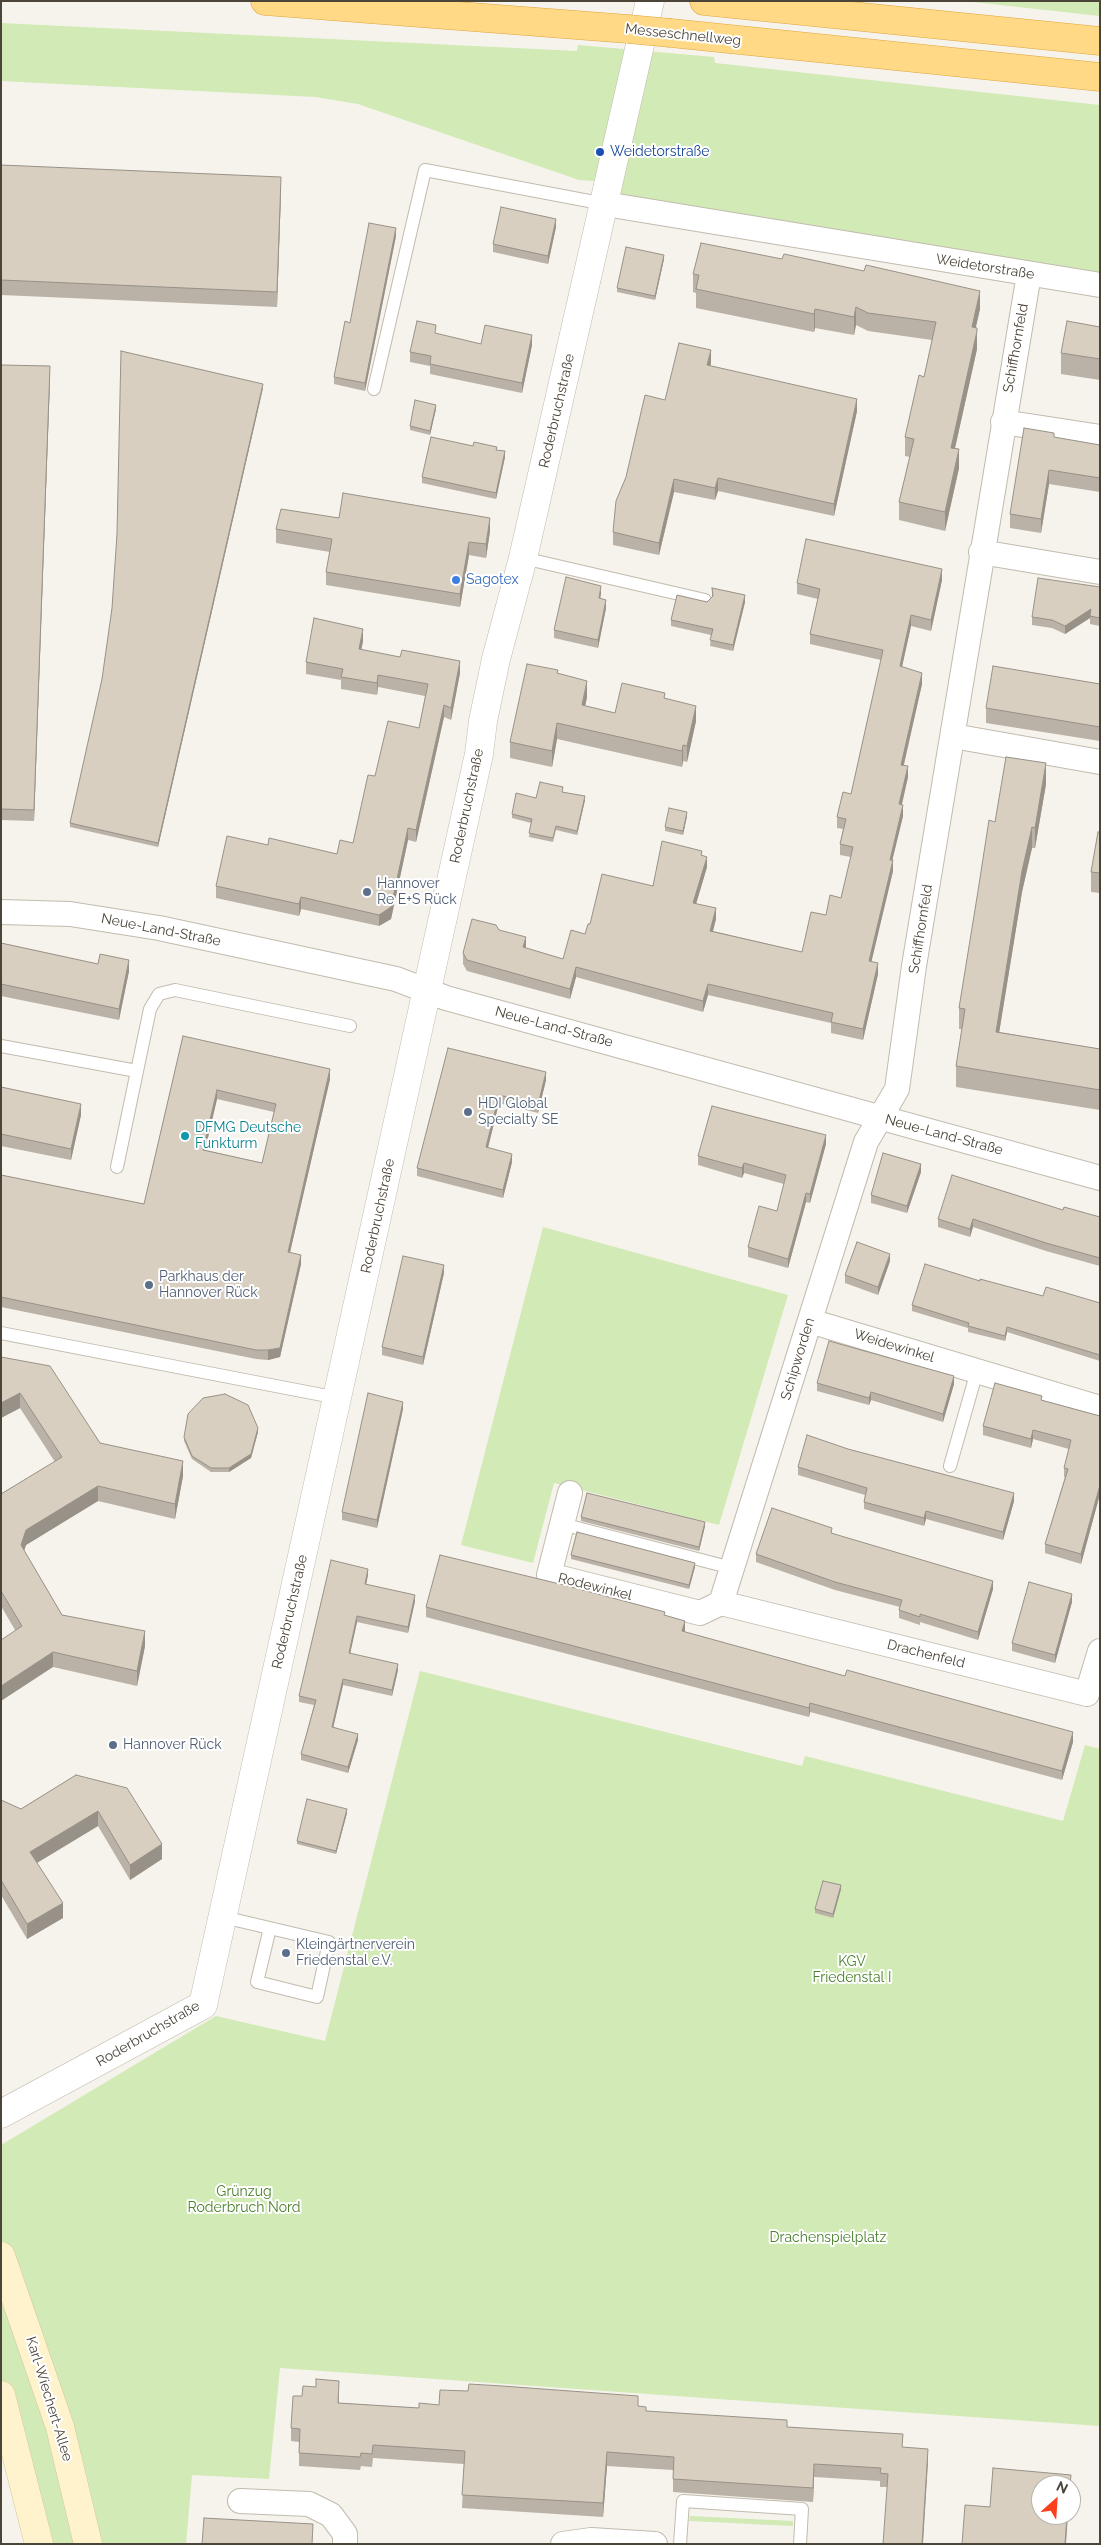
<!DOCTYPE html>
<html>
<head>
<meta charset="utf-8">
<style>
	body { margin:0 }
	#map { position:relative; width:1101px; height:2545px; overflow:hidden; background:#f6f3ec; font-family:Raleway,sans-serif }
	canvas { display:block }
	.frame { position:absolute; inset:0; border:2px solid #4b4439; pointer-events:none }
	.north { position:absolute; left:1031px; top:2475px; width:50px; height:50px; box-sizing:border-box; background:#fff; border:1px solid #b7b4b0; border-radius:50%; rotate:26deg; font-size:14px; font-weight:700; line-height:20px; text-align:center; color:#4b4439 }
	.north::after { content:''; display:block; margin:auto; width:18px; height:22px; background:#fc3f1d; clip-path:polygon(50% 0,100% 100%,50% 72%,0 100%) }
</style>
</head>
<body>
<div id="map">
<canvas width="1101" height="2545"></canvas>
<div class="frame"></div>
<div class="north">N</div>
</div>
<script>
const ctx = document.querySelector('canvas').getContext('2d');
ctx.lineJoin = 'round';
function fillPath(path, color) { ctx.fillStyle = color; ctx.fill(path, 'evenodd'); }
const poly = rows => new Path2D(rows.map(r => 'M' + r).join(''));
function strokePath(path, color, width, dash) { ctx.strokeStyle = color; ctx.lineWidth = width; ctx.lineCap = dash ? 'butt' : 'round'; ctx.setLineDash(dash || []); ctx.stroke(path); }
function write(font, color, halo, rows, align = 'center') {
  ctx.font = font + ' Raleway,sans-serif'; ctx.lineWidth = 4; ctx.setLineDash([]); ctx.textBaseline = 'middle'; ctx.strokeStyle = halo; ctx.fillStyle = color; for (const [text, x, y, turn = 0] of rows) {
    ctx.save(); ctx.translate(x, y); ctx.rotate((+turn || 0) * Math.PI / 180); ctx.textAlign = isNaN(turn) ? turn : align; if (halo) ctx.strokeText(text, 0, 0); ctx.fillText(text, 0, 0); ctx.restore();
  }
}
fillPath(poly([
	[964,1,1100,1,1100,16],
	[1,23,577,51,578,45,714,57,715,63,1100,105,1100,285,605,204,609,182,579,180,358,104,315,97,1,81],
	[543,1227,788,1295,719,1525,554,1483,533,1563,461,1545],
	[420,1671,802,1766,805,1756,1063,1821,1085,1745,1100,1749,1100,2426,280,2368,269,2479,192,2475,186,2544,39,2544,1,2395,1,2145,216,2016,325,2041],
	[690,2516,793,2521,793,2526,689,2521]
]), '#d2eab5');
const service = poly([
	[374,389,425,170,605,204],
	[523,558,705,600],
	[1,1046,137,1071,150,1009,159,994,175,990,350,1026],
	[117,1167,137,1071],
	[1,1333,338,1398],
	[950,1466,977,1371],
	[562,1524,732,1568],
	[223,1917,329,1942,317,1997,257,1982,270,1928],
	[680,2544,683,2501,802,2509,800,2544]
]);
const minor = poly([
	[605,204,1100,285],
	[1003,422,1100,437],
	[981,552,1100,572],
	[953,736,1100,762],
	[1,912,70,914,159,928,396,979,446,998,1100,1178],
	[810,1321,1100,1408],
	[570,1493,549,1575,700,1613,721,1603],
	[721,1603,866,1142,897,1089,914,966,1029,274],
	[721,1603,1087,1694,1100,1651],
	[240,2501,309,2504,331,2515,345,2534,345,2544],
	[563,2544,591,2540,655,2544]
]);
const tertiary = poly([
	[1,2114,203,2005,479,754,483,721,496,659,523,558,650,1]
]);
const secondary = poly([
	[1,2256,60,2427,88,2544],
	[1,2395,39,2544]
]);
const trunk = poly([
	[265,1,628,29],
	[704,1,1100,41],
	[671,33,1100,77]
]);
strokePath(service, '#c2bbae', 14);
strokePath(minor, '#c2bbae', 26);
strokePath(tertiary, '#c2bbae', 29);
strokePath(secondary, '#d6c79b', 29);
strokePath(trunk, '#e0a43c', 29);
strokePath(service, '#fff', 12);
strokePath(minor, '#fff', 24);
strokePath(tertiary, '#fff', 28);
strokePath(secondary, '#fff3cd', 28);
strokePath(trunk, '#ffd985', 28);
const trunkBridge = poly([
	[628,29,671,33]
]);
strokePath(trunkBridge, '#e0a43c', 29, []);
strokePath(trunkBridge, '#ffd985', 28);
fillPath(poly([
	[1,165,281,192,277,307,1,295],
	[556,227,548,264,493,252,493,244],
	[396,236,365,391,334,384,334,377,350,323],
	[664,259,655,300,617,292,617,288],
	[693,274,980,309,975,328,977,349,955,448,959,468,945,531,899,520,899,502,910,457,905,456,905,437,924,377,932,340,868,331,856,325,854,335,815,328,814,332,696,308,696,293,693,292],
	[1100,327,1100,380,1061,374,1061,353],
	[436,334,481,344,532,345,522,393,430,374,430,366,410,362,410,352],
	[711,363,710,366,857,411,834,516,718,491,715,500,674,492,659,555,613,545,613,532,665,400],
	[1,365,50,378,34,821,1,820],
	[263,388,158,847,70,827,70,823],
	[436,409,430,435,410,430,410,426],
	[1054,438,1100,445,1100,492,1049,484,1041,533,1010,528,1010,514],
	[473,446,497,450,505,457,496,499,422,483,422,477],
	[339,518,490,531,486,558,469,555,460,607,326,585,326,572,330,552,276,543,276,529],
	[942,580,931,631,911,626,902,666,922,684,904,765,908,777,902,805,903,816,892,860,893,871,871,962,878,974,863,1040,831,1033,831,1023,708,995,703,1012,576,977,570,999,467,971,463,964,463,953,499,930,526,948,563,959,585,934,590,924,702,855,707,867,696,904,716,919,713,931,802,952,826,915,841,898,851,857,840,855,840,844,843,829,837,828,837,817,851,794,881,660,810,644,810,634,818,599,797,594,797,583],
	[1100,587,1100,626,1090,624,1090,618,1065,634,1052,628,1032,625,1032,617],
	[712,588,745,602,733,651,710,646,711,635,671,626,671,620,707,602,712,597],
	[601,593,600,599,606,608,598,648,554,638,554,630],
	[363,641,361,650,460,673,451,720,444,717,416,842,408,840,391,919,379,926,301,909,299,916,216,898,216,886,268,845,337,854,353,843,375,776,419,728,425,696,378,687,377,695,341,689,341,680,306,674,306,662],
	[558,674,587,697,585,706,615,713,665,698,696,721,687,762,683,761,682,767,557,739,552,767,510,758,510,742],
	[1100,684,1100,741,986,723,986,708],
	[1046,784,1035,848,1032,848,1022,892,999,1032,1100,1049,1100,1110,956,1087,956,1066,962,1029,959,1029,959,1008,995,822],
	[563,792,585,800,577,835,556,830,553,842,529,837,531,823,512,818,512,814,536,798],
	[687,816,683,835,665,831,665,827],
	[1100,832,1100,893,1091,892,1091,872],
	[1,943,129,971,119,1020,1,996],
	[183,1036,330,1079,290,1252,301,1264,280,1357,268,1360,256,1359,1,1307,1,1175,144,1204],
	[217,1099,274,1112,262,1163,205,1150],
	[448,1048,546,1080,538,1113,499,1103,488,1148,512,1162,503,1198,417,1176,417,1168],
	[1,1087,81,1115,71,1160,1,1146],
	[826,1144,810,1203,806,1202,788,1268,748,1257,748,1247,777,1211,784,1184,744,1173,742,1178,698,1165,698,1156],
	[921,1172,907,1213,871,1203,871,1195],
	[1063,1210,1100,1217,1100,1266,1046,1251,973,1227,970,1237,938,1227,938,1219],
	[890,1261,878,1295,845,1283,845,1275],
	[444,1273,423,1365,382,1355,382,1347],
	[980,1281,1043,1296,1100,1303,1100,1361,1007,1332,1005,1341,968,1332,968,1328,912,1311,912,1305],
	[1,1357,100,1443,183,1476,175,1519,98,1501,26,1545,24,1551,62,1615,145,1646,137,1686,53,1667,15,1630,1,1606,1,1494,55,1462,20,1408,1,1418],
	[817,1383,954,1384,943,1422,871,1400,869,1405,817,1391],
	[1042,1400,1100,1416,1100,1494,1081,1564,1045,1553,1045,1544,1065,1477,1064,1477,1064,1468,1069,1449,1033,1439,1031,1448,983,1435,983,1426],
	[403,1409,377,1528,342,1520,342,1512],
	[258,1432,251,1458,229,1472,211,1472,192,1459,184,1441,184,1437],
	[798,1467,1014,1501,1003,1540,926,1519,924,1526,864,1509,864,1502,865,1495,798,1475],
	[581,1517,705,1526,699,1551,581,1521],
	[832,1534,993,1589,978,1640,920,1622,920,1625,899,1618,899,1610,900,1607,835,1590,756,1562,756,1554],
	[571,1555,695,1567,689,1589,571,1559],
	[368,1575,366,1584,415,1601,408,1633,357,1622,350,1653,398,1670,392,1696,343,1685,333,1727,358,1740,348,1773,301,1760,301,1754,314,1705,299,1702,299,1696],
	[1072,1602,1055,1663,1012,1651,1012,1643],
	[426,1607,665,1615,685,1630,685,1632,1073,1742,1062,1780,810,1712,809,1717,426,1617],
	[76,1775,162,1859,130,1880,98,1826,37,1863,63,1918,27,1939,1,1895,1,1800,21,1809],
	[347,1813,336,1854,297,1844,297,1841],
	[841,1889,833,1918,815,1913,815,1909],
	[316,2387,339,2394,339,2403,419,2408,439,2405,638,2406,646,2411,787,2427,903,2447,928,2462,887,2487,880,2487,880,2481,814,2477,813,2502,673,2492,673,2470,607,2466,603,2517,462,2508,464,2464,373,2458,372,2467,361,2466,360,2470,299,2466,299,2442,291,2441,291,2428,302,2396]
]), '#bab2a6');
fillPath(poly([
	[281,177,281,192,277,307,277,292],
	[556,219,556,227,548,264,548,256],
	[396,228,396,236,365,391,365,383],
	[664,255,664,259,655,300,655,296],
	[980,291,980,309,972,345,972,327],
	[856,307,856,325,854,335,854,317],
	[815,309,815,328,814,332,814,314],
	[977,331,977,349,951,466,951,448],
	[532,335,532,345,522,393,522,383],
	[711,350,711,363,707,378,707,365],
	[50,366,50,378,34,821,34,810],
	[263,384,263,388,158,847,158,843],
	[857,399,857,411,834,516,834,504],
	[436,405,436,409,430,435,430,431],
	[959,449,959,468,945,531,945,512],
	[505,451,505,457,496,499,496,493],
	[1049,470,1049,484,1041,533,1041,519],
	[718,478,718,491,715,500,715,488],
	[674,479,674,492,659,555,659,543],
	[490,518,490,531,486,558,486,544],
	[469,542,469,555,460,607,460,594],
	[942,569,942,580,931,631,931,620],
	[601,586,601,593,599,606,599,598],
	[745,595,745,602,733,651,733,645],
	[606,600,606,608,598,648,598,640],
	[1091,609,1090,618,1065,634,1065,626],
	[911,615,911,626,900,676,900,666],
	[363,629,363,641,359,661,359,649],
	[460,661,460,673,451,720,451,708],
	[922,673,922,684,901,776,901,765],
	[378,675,378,687,377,695,377,683],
	[587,681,587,697,582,721,582,705],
	[444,705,444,717,416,842,416,830],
	[696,706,696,721,687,762,687,746],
	[557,723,557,739,552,767,552,751],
	[683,745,683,761,682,767,682,751],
	[1046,763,1046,784,1035,848,1035,828],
	[908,766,908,777,899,815,899,804],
	[585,796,585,800,577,835,577,831],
	[903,805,903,816,890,870,890,860],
	[687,812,687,816,683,835,683,831],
	[1032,827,1032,848,1022,892,996,1052,996,1032,1022,871],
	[408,828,408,840,391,919,379,926,379,915],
	[707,857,707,867,693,914,693,903],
	[893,860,893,871,869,972,869,961],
	[301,897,301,909,299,916,299,904],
	[716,908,716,919,710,942,710,931],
	[526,937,526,948,523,947],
	[129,960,129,971,119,1020,119,1009],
	[878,963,878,974,863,1040,863,1029],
	[576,967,576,977,570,999,570,989],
	[708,984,708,995,703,1012,703,1001],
	[330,1069,330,1079,288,1261,288,1252],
	[546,1072,546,1080,538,1113,538,1105],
	[217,1090,217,1099,203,1159,203,1150],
	[499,1095,499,1103,486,1155,486,1147],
	[81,1104,81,1115,71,1160,71,1149],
	[826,1135,826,1144,810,1203,810,1194],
	[512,1154,512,1162,503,1198,503,1190],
	[744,1163,744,1173,742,1178,742,1168],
	[921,1164,921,1172,907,1213,907,1206],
	[806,1193,806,1202,788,1268,788,1259],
	[973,1219,973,1227,970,1237,970,1229],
	[890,1254,890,1261,878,1295,878,1287],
	[301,1255,301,1264,280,1357,268,1360,268,1350],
	[444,1265,444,1273,423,1365,423,1357],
	[1007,1327,1007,1332,1005,1341,1005,1336],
	[954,1376,954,1384,943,1422,943,1414],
	[871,1392,871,1400,869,1405,869,1398],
	[20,1393,20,1408,1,1418,1,1403],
	[403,1402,403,1409,377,1528,377,1520],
	[258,1428,258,1432,251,1458,229,1472,229,1468],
	[1033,1430,1033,1439,1031,1448,1031,1439],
	[183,1461,183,1476,175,1519,175,1504],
	[1100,1485,1100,1494,1081,1564,1081,1554],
	[98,1486,98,1501,26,1545,21,1560,21,1545,26,1530],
	[1014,1493,1014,1501,1003,1540,1003,1532],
	[926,1511,926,1519,924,1526,924,1518],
	[705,1522,705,1526,699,1551,699,1547],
	[695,1563,695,1567,689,1589,689,1585],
	[368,1569,368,1575,365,1590,365,1584],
	[993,1581,993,1589,978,1640,978,1632],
	[1072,1594,1072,1602,1055,1663,1055,1655],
	[415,1595,415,1601,408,1633,408,1627],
	[357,1616,357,1622,349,1659,349,1653],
	[685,1621,685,1630,682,1641,682,1631],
	[145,1631,145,1646,137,1686,137,1671],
	[53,1652,53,1667,1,1701,1,1686],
	[398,1664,398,1670,392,1696,392,1690],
	[343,1679,343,1685,332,1733,332,1727],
	[810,1703,810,1712,809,1717,809,1708],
	[1073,1732,1073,1742,1062,1780,1062,1771],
	[358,1734,358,1740,348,1773,348,1767],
	[347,1809,347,1813,336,1854,336,1851],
	[98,1811,98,1826,30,1867,30,1852],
	[162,1844,162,1859,130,1880,130,1865],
	[841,1885,841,1889,833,1918,833,1914],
	[63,1903,63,1918,27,1939,27,1924],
	[928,2449,928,2462,923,2544,922,2544],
	[607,2452,607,2466,603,2517,603,2503],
	[814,2464,814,2477,813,2502,813,2488],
	[1067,2515,1068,2515,1066,2544,1065,2544]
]), '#979187');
const building = poly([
	[1,165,281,177,277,292,1,280,1,165],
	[501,207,556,219,548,256,493,244,501,207],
	[369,223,396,228,365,383,334,377,345,321,350,323,369,223],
	[701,243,782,259,784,254,864,271,866,265,980,291,972,327,977,328,977,331,951,448,959,449,945,512,899,502,914,439,905,437,919,375,924,377,936,322,868,313,856,307,854,317,815,309,814,314,696,289,699,275,693,274,701,243],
	[626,247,664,255,655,296,617,288,626,247],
	[417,321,436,325,435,333,481,344,485,325,532,335,522,383,430,364,431,356,410,352,417,321],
	[1067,321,1100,327,1100,359,1061,353,1067,321],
	[679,343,711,350,707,365,857,399,834,504,718,478,715,488,674,479,659,543,613,532,616,501,626,477,645,395,665,400,679,343],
	[121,351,263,384,158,843,70,823,102,679,112,608,117,534,121,351],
	[1,365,50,366,34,810,1,809,1,365],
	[415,400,436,405,430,431,410,426,415,400],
	[1024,428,1054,433,1054,437,1100,445,1100,478,1049,470,1041,519,1010,514,1024,428],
	[431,437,473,446,474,442,497,447,496,450,505,451,496,493,422,477,431,437],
	[343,493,490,518,486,544,469,542,460,594,326,572,332,539,276,529,281,509,339,518,343,493],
	[806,539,942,569,931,620,911,615,900,666,922,673,901,765,908,766,899,804,903,805,890,860,893,860,869,961,878,963,863,1029,831,1022,833,1013,708,984,703,1001,576,967,570,989,467,960,463,953,472,919,496,925,499,930,526,937,523,947,563,959,571,930,585,934,588,924,590,924,602,874,653,886,662,841,702,851,701,855,707,857,693,903,716,908,710,931,802,952,811,912,826,915,830,895,841,898,853,847,840,844,846,819,837,817,843,792,851,794,883,650,810,634,820,589,797,583,806,539],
	[566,577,601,586,599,598,606,600,598,640,554,630,566,577],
	[1038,578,1100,587,1100,618,1090,616,1091,609,1065,626,1052,620,1032,617,1038,578],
	[712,588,745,595,733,645,710,640,713,629,671,620,677,595,707,602,713,596,712,588],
	[314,618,363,629,359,649,400,657,402,650,460,661,451,708,444,705,416,830,408,828,391,907,379,915,301,897,299,904,216,886,227,836,268,845,269,838,337,854,340,840,353,843,368,775,375,776,388,721,419,728,428,684,378,675,377,683,341,677,343,669,306,662,314,618],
	[527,664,558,670,557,673,587,681,582,705,615,713,622,683,665,693,664,698,696,706,687,746,683,745,682,751,557,723,552,751,510,742,527,664],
	[993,666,1100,684,1100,727,986,708,993,666],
	[1006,757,1046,763,1035,828,1032,827,1022,871,996,1032,1100,1049,1100,1090,956,1066,965,1009,959,1008,978,891,989,820,995,822,1006,757],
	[540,782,563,787,562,792,585,796,577,831,556,826,553,838,529,833,532,819,512,814,516,793,536,798,540,782],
	[669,808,687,812,683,831,665,827,669,808],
	[1098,832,1100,832,1100,873,1091,872,1098,832],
	[1,943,98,964,100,954,129,960,119,1009,1,984,1,943],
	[183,1036,330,1069,288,1252,301,1255,280,1348,268,1350,256,1350,1,1297,1,1175,144,1204,183,1036],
	[217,1090,276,1104,262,1163,203,1150,217,1090],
	[448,1048,546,1072,538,1105,499,1095,486,1147,512,1154,503,1190,417,1168,448,1048],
	[1,1087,81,1104,71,1149,1,1134,1,1087],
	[712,1106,826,1135,810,1194,806,1193,788,1259,748,1247,759,1206,777,1211,786,1175,744,1163,742,1168,698,1156,712,1106],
	[883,1153,921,1164,907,1206,871,1195,883,1153],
	[952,1175,1063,1210,1064,1207,1100,1217,1100,1258,1046,1243,973,1219,970,1229,938,1219,952,1175],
	[857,1242,890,1254,878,1287,845,1275,857,1242],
	[403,1256,444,1265,423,1357,382,1347,403,1256],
	[925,1264,980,1281,980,1279,1043,1296,1046,1287,1100,1303,1100,1355,1007,1327,1005,1336,968,1326,969,1323,912,1305,925,1264],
	[829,1341,954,1376,943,1414,871,1392,869,1398,817,1383,829,1341],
	[1,1357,50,1366,100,1443,183,1461,175,1504,98,1486,26,1530,21,1545,62,1615,145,1631,137,1671,53,1652,1,1686,1,1640,22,1626,1,1591,1,1494,62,1457,20,1393,1,1403,1,1357],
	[995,1383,1042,1396,1041,1400,1100,1416,1100,1485,1081,1554,1045,1544,1068,1469,1064,1468,1071,1440,1033,1430,1031,1439,983,1426,995,1383],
	[368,1393,403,1402,377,1520,342,1512,368,1393],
	[225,1394,248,1405,258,1428,251,1454,229,1468,211,1468,192,1456,184,1437,188,1414,203,1398,225,1394],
	[807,1435,848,1449,1014,1493,1003,1532,926,1511,924,1518,864,1502,867,1488,798,1467,807,1435],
	[587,1493,705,1522,699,1547,581,1517,587,1493],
	[772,1508,832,1528,831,1533,993,1581,978,1632,920,1614,920,1617,899,1610,902,1600,835,1582,756,1554,772,1508],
	[577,1532,695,1563,689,1585,571,1555,577,1532],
	[440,1555,564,1585,665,1612,664,1615,685,1621,682,1631,845,1676,847,1670,868,1676,1073,1732,1062,1771,810,1703,809,1708,426,1607,440,1555],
	[331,1560,368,1569,365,1584,415,1595,408,1627,357,1616,349,1653,398,1664,392,1690,343,1679,332,1727,358,1734,348,1767,301,1754,316,1700,299,1696,331,1560],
	[1029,1582,1072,1594,1055,1655,1012,1643,1029,1582],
	[76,1775,127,1788,162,1844,130,1865,98,1811,30,1852,63,1903,27,1924,1,1880,1,1800,21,1809,76,1775],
	[307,1799,347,1809,336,1851,297,1841,307,1799],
	[823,1881,841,1885,833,1914,815,1909,823,1881],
	[316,2379,339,2381,338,2403,419,2408,419,2403,439,2405,440,2390,468,2391,469,2384,502,2386,638,2396,638,2406,646,2407,646,2411,787,2420,787,2427,903,2434,902,2447,928,2449,922,2544,883,2544,888,2474,880,2473,881,2468,814,2464,813,2488,673,2479,674,2457,607,2452,603,2503,462,2495,465,2451,373,2445,372,2454,361,2453,360,2457,299,2453,300,2429,291,2428,293,2396,302,2396,303,2386,316,2387,316,2379],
	[993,2468,1071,2475,1070,2485,1041,2485,1041,2515,1067,2515,1065,2544,962,2544,965,2505,990,2507,993,2468],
	[204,2518,313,2524,312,2544,202,2544,204,2518]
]);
fillPath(building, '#d8cfc1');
strokePath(building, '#979187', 1);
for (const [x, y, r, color] of [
	[600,152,5,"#1a4fb4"],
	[456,580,5,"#3f7fe0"],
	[367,892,5,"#5c6f8a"],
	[468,1112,5,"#5c6f8a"],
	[185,1136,5,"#0f9aa8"],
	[149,1285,5,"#5c6f8a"],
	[113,1745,5,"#5c6f8a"],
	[286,1953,5,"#5c6f8a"]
]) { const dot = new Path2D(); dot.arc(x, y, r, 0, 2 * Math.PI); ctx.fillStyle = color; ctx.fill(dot); strokePath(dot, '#fff', 2); }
write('14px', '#4b4439', '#fff', [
	["Messeschnellweg",683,35,6],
	["Weidetorstraße",985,267,9],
	["Schiffhornfeld",1016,348,-80],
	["Roderbruchstraße",557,411,-77],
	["Roderbruchstraße",467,806,-78],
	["Schiffhornfeld",921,929,-81],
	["Neue-Land-Straße",161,930,11],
	["Neue-Land-Straße",554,1027,15],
	["Neue-Land-Straße",944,1135,15],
	["Roderbruchstraße",378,1216,-78],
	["Weidewinkel",894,1346,17],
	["Schipworden",798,1359,-73],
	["Rodewinkel",595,1587,14],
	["Roderbruchstraße",290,1612,-77],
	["Drachenfeld",926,1654,14],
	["Roderbruchstraße",148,2034,-30],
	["Karl-Wiechert-Allee",49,2399,73]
]);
write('14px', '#164399', '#fff', [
	["Weidetorstraße",610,152]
], 'left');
write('14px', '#366cbe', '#fff', [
	["Sagotex",466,580]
], 'left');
write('14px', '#4e5e75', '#fff', [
	["Hannover",377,884],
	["Re E+S Rück",377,900],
	["HDI Global",478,1104],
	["Specialty SE",478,1120],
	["Parkhaus der",159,1277],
	["Hannover Rück",159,1293],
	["Hannover Rück",123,1745],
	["Kleingärtnerverein",296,1945],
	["Friedenstal e.V.",296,1961]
], 'left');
write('14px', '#0d838f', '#fff', [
	["DFMG Deutsche",195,1128],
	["Funkturm",195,1144]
], 'left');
write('14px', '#4a7f2a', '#fff', [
	["KGV",852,1962],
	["Friedenstal I",852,1978],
	["Grünzug",244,2192],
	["Roderbruch Nord",244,2208],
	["Drachenspielplatz",828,2238]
]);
</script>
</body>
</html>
